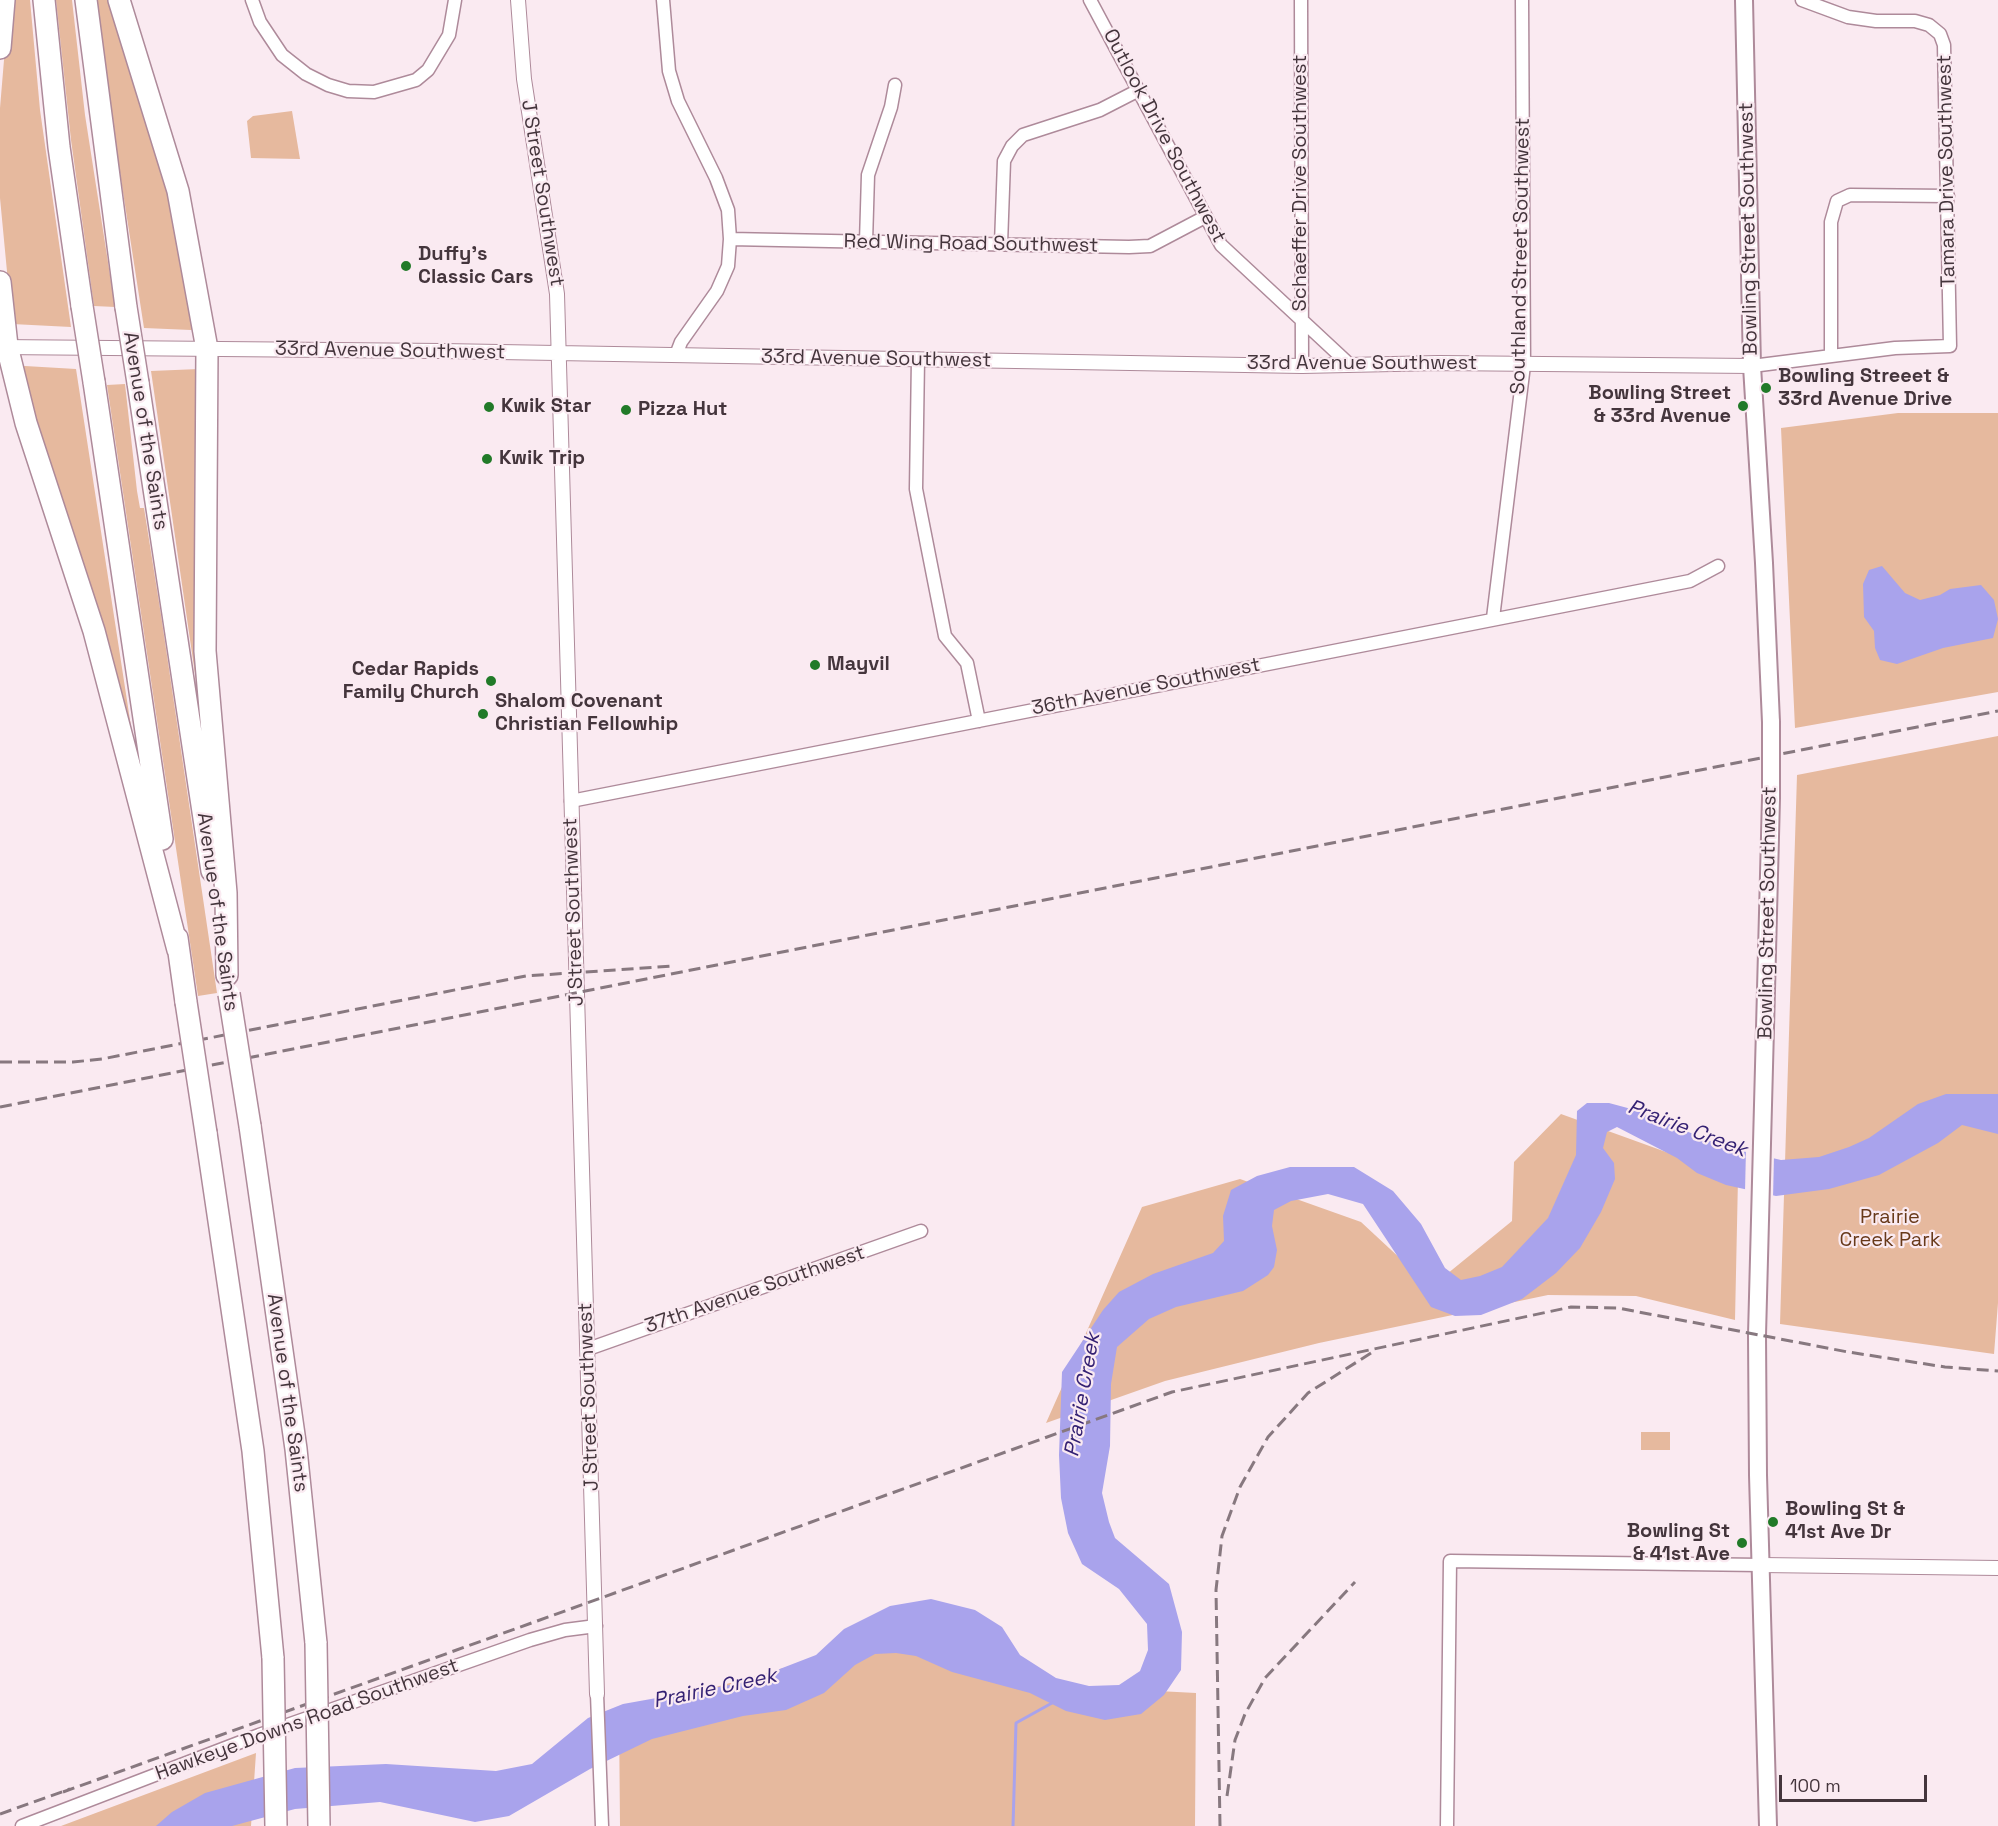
<!DOCTYPE html>
<html>
<head>
<meta charset="utf-8">
<style>
	body { margin:0 }
	#map { position:relative; width:1998px; height:1826px; overflow:hidden; background:#faeaf1; font-family:"Space Grotesk",sans-serif }
	canvas { display:block }
	.scale { position:absolute; left:1779px; top:1775px; width:148px; height:27px; box-sizing:border-box; border:3px solid #44353c; border-top:0; padding-left:8px; font-size:18px; line-height:21px; white-space:nowrap; color:#44353c; -webkit-text-stroke:4px #faeaf1; paint-order:stroke }
</style>
</head>
<body>
<div id="map">
<canvas width="1998" height="1826"></canvas>
<div class="scale">100 m</div>
</div>
<script>
const ctx = document.querySelector('canvas').getContext('2d');
ctx.lineJoin = 'round';
function fillPath(path, color) { ctx.fillStyle = color; ctx.fill(path, 'evenodd'); }
const poly = rows => new Path2D(rows.map(r => 'M' + r).join(''));
function strokePath(path, color, width, dash) { ctx.strokeStyle = color; ctx.lineWidth = width; ctx.lineCap = dash ? 'butt' : 'round'; ctx.setLineDash(dash || []); ctx.stroke(path); }
function write(font, color, halo, rows, align = 'center') {
  ctx.font = font + ' "Space Grotesk",sans-serif'; ctx.lineWidth = 4.5; ctx.setLineDash([]); ctx.textBaseline = 'middle'; ctx.strokeStyle = halo; ctx.fillStyle = color; for (const [text, x, y, turn = 0] of rows) {
    ctx.save(); ctx.translate(x, y); ctx.rotate((+turn || 0) * Math.PI / 180); ctx.textAlign = isNaN(turn) ? turn : align; if (halo) ctx.strokeText(text, 0, 0); ctx.fillText(text, 0, 0); ctx.restore();
  }
}
fillPath(poly([
	[9,0,30,0,40,110,71,327,12,324,0,198,0,108],
	[56,0,72,0,85,115,115,307,94,306,71,140],
	[97,0,115,0,174,203,195,328,191,330,144,328,112,121],
	[292,111,300,159,251,158,247,121,253,116],
	[25,366,76,369,132,733,19,367],
	[199,369,203,729,151,371],
	[125,384,137,491,140,508,144,508,161,615,217,993,198,996,107,385],
	[1898,413,1998,413,1998,692,1795,728,1781,428],
	[1998,736,1998,1303,1994,1354,1780,1324,1797,775],
	[1561,1114,1738,1178,1735,1320,1636,1296,1548,1295,1319,1343,1165,1381,1046,1423,1142,1207,1240,1179,1361,1222,1431,1287,1512,1221,1514,1162],
	[1641,1432,1670,1432,1670,1450,1641,1450],
	[873,1643,1063,1686,1196,1693,1195,1826,620,1826,619,1714],
	[256,1753,251,1826,61,1826]
]), '#e6b99e');
fillPath(poly([
	[1882,566,1905,593,1920,600,1940,595,1950,589,1981,585,1994,600,1998,619,1993,638,1943,648,1897,664,1880,660,1875,648,1874,631,1864,617,1863,584,1869,570],
	[1946,1094,1998,1094,1998,1134,1962,1125,1938,1143,1879,1175,1829,1189,1776,1196,1726,1185,1697,1173,1677,1158,1617,1127,1607,1132,1603,1148,1614,1163,1615,1179,1601,1212,1580,1248,1556,1273,1522,1299,1481,1315,1455,1316,1431,1307,1363,1204,1328,1194,1291,1201,1274,1210,1272,1226,1277,1250,1274,1267,1268,1275,1243,1291,1176,1307,1149,1319,1117,1347,1111,1384,1110,1446,1102,1493,1109,1522,1115,1538,1169,1584,1182,1632,1181,1670,1164,1695,1141,1714,1105,1720,1066,1711,1030,1693,952,1672,916,1656,896,1653,875,1654,855,1665,824,1693,786,1710,743,1716,652,1739,590,1769,509,1816,475,1822,380,1802,295,1809,232,1826,156,1826,172,1812,205,1793,295,1768,386,1764,496,1771,532,1764,588,1718,623,1704,746,1682,816,1655,844,1629,890,1606,931,1599,975,1610,1002,1627,1020,1655,1056,1678,1089,1686,1119,1685,1140,1671,1148,1650,1147,1624,1119,1589,1082,1564,1068,1533,1061,1498,1059,1455,1062,1372,1103,1310,1119,1292,1153,1274,1213,1253,1224,1241,1223,1216,1231,1190,1257,1176,1290,1167,1354,1167,1393,1191,1421,1224,1445,1268,1461,1280,1480,1276,1502,1267,1548,1218,1576,1155,1577,1111,1587,1103,1609,1103,1635,1110,1725,1147,1781,1160,1819,1157,1849,1147,1869,1138,1918,1104]
]), '#a9a3ec');
fillPath(poly([
	[1746,1149,1774,1155,1773,1198,1745,1192]
]), '#faeaf1');
strokePath(poly([
	[1013,1826,1016,1723,1052,1703]
]), '#a9a3ec', 3);
const minor = poly([
	[252,0,260,22,282,55,306,74,328,85,348,91,374,92,416,80,428,70,449,35,455,0],
	[663,0,669,71,678,101,716,178,728,210,730,239,728,266,717,291,681,342,676,355],
	[1090,0,1221,245,1350,365],
	[1301,0,1302,366],
	[730,239,1129,247,1150,246,1205,217],
	[866,242,868,175,891,107,895,85],
	[1001,244,1004,161,1012,146,1023,135,1100,110,1139,90],
	[1831,355,1831,222,1837,201,1850,195,1948,196],
	[918,359,916,489,945,636,967,663,979,721],
	[1752,366,1895,348,1950,346,1944,45,1940,34,1929,25,1915,21,1876,21,1848,17,1802,0],
	[1493,618,1524,365,1522,0],
	[571,801,1690,581,1718,566],
	[588,1349,921,1231],
	[597,1694,602,1826],
	[22,1826,259,1735,530,1640,565,1630,596,1626],
	[1447,1826,1450,1561,1761,1565]
]);
const tertiary = poly([
	[518,0,524,79,557,294,597,1694],
	[0,347,442,351,1302,366,1439,363,1752,366],
	[1761,1565,1998,1568]
]);
const secondary = poly([
	[1744,0,1752,366,1764,563,1771,722],
	[1768,1826,1758,1475,1757,1335,1771,798]
]);
const motorway = poly([
	[44,0,59,147,82,306],
	[86,0,126,307],
	[119,0,178,191,207,349,205,651,226,893,227,975],
	[0,48,4,0],
	[0,282,7,346,26,423,94,631,178,950],
	[94,382,162,839],
	[138,383,212,871],
	[177,938,186,1002],
	[250,1126,296,1449,316,1643],
	[206,1133,253,1451,273,1658]
]);
strokePath(minor, '#ae8a9a', 15);
strokePath(tertiary, '#ae8a9a', 16);
strokePath(secondary, '#ae8a9a', 20);
strokePath(motorway, '#ae8a9a', 24);
strokePath(minor, '#fff', 12);
strokePath(tertiary, '#fff', 14);
strokePath(secondary, '#fff', 16);
strokePath(motorway, '#fff', 21);
strokePath(poly([
	[0,1062,73,1062,102,1059,526,976,674,966],
	[0,1107,1998,711],
	[63,1792,1172,1392,1571,1307,1618,1308,1848,1352,1945,1367,1998,1371],
	[1227,1796,1235,1740,1245,1714,1265,1678,1355,1582],
	[0,1814,70,1789],
	[1220,1826,1216,1590,1222,1536,1240,1487,1268,1437,1308,1393,1371,1353]
]), '#87787f', 3, [12, 6]);
const secondaryBridge = poly([
	[1771,722,1771,798]
]);
const motorwayBridge = poly([
	[82,306,94,382],
	[126,307,138,383],
	[229,994,250,1126],
	[186,1002,206,1133],
	[316,1643,319,1826],
	[273,1658,276,1826]
]);
strokePath(secondaryBridge, '#ae8a9a', 20, []);
strokePath(motorwayBridge, '#ae8a9a', 24, []);
strokePath(secondaryBridge, '#fff', 16);
strokePath(motorwayBridge, '#fff', 21);
for (const [x, y, r, color] of [
	[406,266,6,"#217a28"],
	[1766,388,6,"#217a28"],
	[1743,406,6,"#217a28"],
	[489,407,6,"#217a28"],
	[626,410,6,"#217a28"],
	[487,459,6,"#217a28"],
	[815,665,6,"#217a28"],
	[491,681,6,"#217a28"],
	[483,714,6,"#217a28"],
	[1773,1522,6,"#217a28"],
	[1742,1543,6,"#217a28"]
]) { const dot = new Path2D(); dot.arc(x, y, r, 0, 2 * Math.PI); ctx.fillStyle = color; ctx.fill(dot); strokePath(dot, '#faeaf1', 2); }
write('20px', '#44353c', '#faeaf1', [
	["Outlook Drive Southwest",1164,136,62],
	["Tamara Drive Southwest",1947,171,-91],
	["Schaeffer Drive Southwest",1301,183,-90],
	["J Street Southwest",542,193,81],
	["Bowling Street Southwest",1749,229,-91],
	["Red Wing Road Southwest",971,244,1],
	["Southland Street Southwest",1521,256,-89],
	["33rd Avenue Southwest",390,351,1],
	["33rd Avenue Southwest",876,359,1],
	["33rd Avenue Southwest",1362,364],
	["Avenue of the Saints",145,431,81],
	["36th Avenue Southwest",1146,687,-11],
	["Avenue of the Saints",217,912,82],
	["J Street Southwest",574,912,-92],
	["Bowling Street Southwest",1768,913,-89],
	["37th Avenue Southwest",755,1290,-19],
	["Avenue of the Saints",287,1393,82],
	["J Street Southwest",589,1397,-92],
	["Hawkeye Downs Road Southwest",307,1720,-20]
]);
write('bold 20px', '#44353c', '#faeaf1', [
	["Duffy's",418,255],
	["Classic Cars",418,278],
	["Bowling Streeet &",1778,377],
	["33rd Avenue Drive",1778,400],
	["Bowling Street",1731,394,"right"],
	["& 33rd Avenue",1731,417,"right"],
	["Kwik Star",501,407],
	["Pizza Hut",638,410],
	["Kwik Trip",499,459],
	["Mayvil",827,665],
	["Cedar Rapids",479,670,"right"],
	["Family Church",479,693,"right"],
	["Shalom Covenant",495,702],
	["Christian Fellowhip",495,725],
	["Bowling St &",1785,1510],
	["41st Ave Dr",1785,1533],
	["Bowling St",1730,1532,"right"],
	["& 41st Ave",1730,1555,"right"]
], 'left');
write('20px', '#68391a', '#faeaf1', [
	["Prairie",1890,1218],
	["Creek Park",1890,1241]
]);
write('italic 21px', '#342173', '#faeaf1', [
	["Prairie Creek",1687,1129,21],
	["Prairie Creek",1083,1395,-80],
	["Prairie Creek",715,1689,-12]
]);
</script>
</body>
</html>
